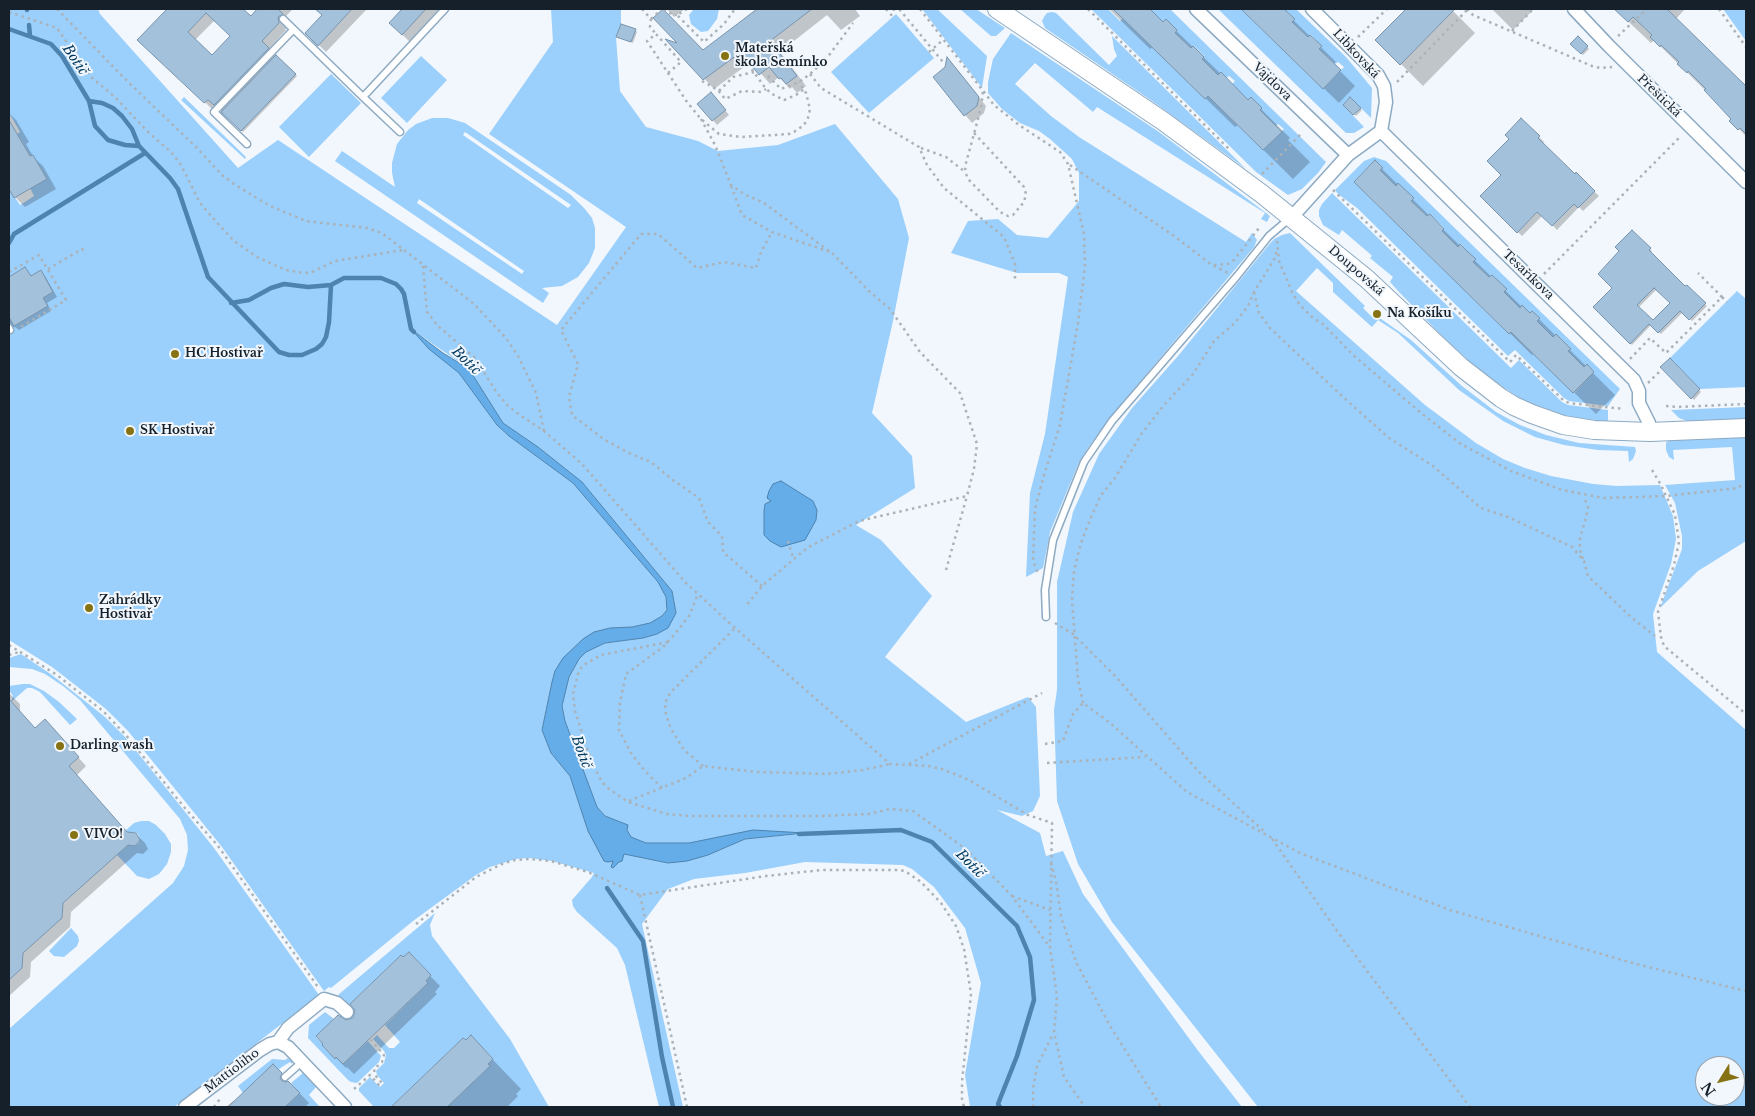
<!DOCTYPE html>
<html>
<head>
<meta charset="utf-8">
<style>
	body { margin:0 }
	#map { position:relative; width:1755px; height:1116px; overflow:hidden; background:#f1f7fc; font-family:"Libre Baskerville",serif }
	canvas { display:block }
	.frame { position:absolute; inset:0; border:10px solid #15202a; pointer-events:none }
	.north { position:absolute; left:1695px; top:1056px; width:50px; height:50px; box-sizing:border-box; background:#f1f7fc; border:1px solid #99a1a8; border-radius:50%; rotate:234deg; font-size:14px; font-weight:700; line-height:20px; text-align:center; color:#15202a }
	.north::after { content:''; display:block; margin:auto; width:18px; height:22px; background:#877213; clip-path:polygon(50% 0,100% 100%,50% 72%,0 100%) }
</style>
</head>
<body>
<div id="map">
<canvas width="1755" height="1116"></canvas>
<div class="frame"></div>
<div class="north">N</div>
</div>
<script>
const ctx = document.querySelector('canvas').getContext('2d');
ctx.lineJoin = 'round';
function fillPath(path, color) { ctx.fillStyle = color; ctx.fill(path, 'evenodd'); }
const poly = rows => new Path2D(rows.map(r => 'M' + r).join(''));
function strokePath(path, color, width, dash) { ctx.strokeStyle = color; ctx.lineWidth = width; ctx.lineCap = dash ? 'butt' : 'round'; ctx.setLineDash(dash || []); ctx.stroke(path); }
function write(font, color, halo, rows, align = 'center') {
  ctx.font = font + ' "Libre Baskerville",serif'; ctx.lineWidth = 4; ctx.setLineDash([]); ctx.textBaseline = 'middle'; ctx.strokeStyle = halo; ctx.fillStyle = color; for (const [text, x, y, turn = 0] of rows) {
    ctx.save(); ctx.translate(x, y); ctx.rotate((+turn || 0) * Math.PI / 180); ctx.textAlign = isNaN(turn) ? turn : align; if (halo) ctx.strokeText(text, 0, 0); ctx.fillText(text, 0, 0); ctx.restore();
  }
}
fillPath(poly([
	[9,9,98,9,100,14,238,168,278,140,557,325,626,227,489,134,553,42,551,9,621,9,621,24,616,37,620,91,646,127,698,141,718,151,778,145,835,124,898,199,909,238,893,321,872,413,912,456,915,488,856,525,881,540,932,596,885,657,966,722,1028,697,1036,707,1040,796,1033,811,1022,816,997,810,1040,833,1046,856,1063,851,1083,894,1199,1052,1242,1107,970,1107,965,1075,981,983,965,928,934,887,912,869,903,865,805,862,745,873,694,879,668,889,642,924,683,1107,659,1107,625,965,617,948,577,912,573,906,572,900,592,877,594,873,552,861,529,858,516,859,490,867,476,875,413,921,331,988,329,987,324,991,222,847,128,731,106,709,52,667,9,640,9,189,20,205,34,196,30,188,33,155,30,156,21,140,17,134,20,132,9,113],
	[414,331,469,369,503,423,538,447,582,482,672,591,676,613,657,634,643,638,605,643,586,652,579,659,569,677,562,706,565,721,597,807,605,816,627,825,627,830,631,837,646,843,689,843,706,840,800,834,745,839,708,855,668,863,624,854,588,831,570,776,551,753,542,730,552,683,610,628,632,627,650,623,662,616,667,610,666,597,658,582,573,483,509,436,497,425,459,373],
	[694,9,719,9,717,19,708,31,701,32,691,24,689,15],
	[922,9,937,9,987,56,982,88],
	[960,9,976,9,1005,28,996,36,991,36],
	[1091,9,1108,9,1120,21,1123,18,1205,99,1208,96,1263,150,1284,129,1278,124,1276,126,1260,110,1262,108,1251,97,1248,100,1232,84,1235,81,1229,76,1226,78,1218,75,1202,59,1204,56,1194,46,1191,48,1175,33,1177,30,1166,19,1163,22,1150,9,1170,9,1326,162,1318,173,1302,189,1288,195,1256,172],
	[1218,9,1241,9,1323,89,1344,67,1338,62,1335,64,1319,49,1321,46,1311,35,1308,37,1292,22,1294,19,1284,9,1296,9,1346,57,1372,88,1371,118,1350,97,1343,105,1364,127,1354,133,1346,133],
	[1723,9,1746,9,1746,41],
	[1052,12,1056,13,1109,65,1117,56,1114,49,1112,36,1246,169,1155,103,1045,28,1042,21,1044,17,1047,13],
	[896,14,934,58,869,113,831,72],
	[1011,33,1159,132,1270,216,1267,222,1261,219,1265,213,1097,107,1093,112,1035,63,1015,84,1051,116,1079,137,1246,242,1252,233,1257,240,1254,247,1123,402,1090,445,1079,462,1050,532,1043,568,1026,577,1030,493,1045,434,1068,277,1059,273,1017,273,951,253,968,221,998,219,1017,235,1048,238,1079,201,1079,173,1072,159,1050,139,1039,131,1020,123,1002,109,988,93,988,82,993,59],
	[421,56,447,80,407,123,381,98],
	[331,74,361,103,309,157,279,127],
	[184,97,246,157,245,159,181,100],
	[432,118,448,118,465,123,571,195,585,209,592,218,595,228,595,248,589,263,578,277,562,286,542,288,549,293,543,303,335,161,342,151,395,187,392,173,392,163,397,144,408,130,416,124],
	[465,132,571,205,568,208,463,135],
	[419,199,524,271,522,274,417,203],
	[1374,157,1386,161,1620,389,1608,406,1569,401,1564,398,1515,350,1508,356,1357,208,1338,194,1335,190,1364,161],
	[1375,160,1383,168,1380,170,1396,186,1427,216,1430,214,1444,228,1442,231,1458,247,1461,244,1468,252,1475,259,1473,262,1489,277,1492,275,1506,289,1504,292,1520,308,1522,305,1530,313,1532,311,1539,318,1537,321,1553,337,1556,334,1570,348,1568,351,1584,367,1587,365,1594,372,1574,393,1511,332,1509,334,1354,182],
	[1332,193,1511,368,1519,360,1562,402,1568,405,1608,410,1608,423,1572,418,1522,400,1480,371,1442,336,1399,292,1390,282,1393,277,1370,258,1372,256,1369,253,1342,230,1339,235,1323,225,1319,216,1319,210,1322,204],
	[1290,233,1365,306,1363,308,1371,316,1374,314,1411,340,1462,386,1496,412,1520,425,1546,435,1579,443,1635,447,1636,451,1633,459,1629,462,1628,451,1598,450,1564,445,1535,437,1503,421,1459,390,1398,333,1378,320,1372,327,1333,292,1333,283,1317,268,1296,291,1425,405,1476,443,1503,459,1525,468,1551,476,1593,484,1617,486,1660,485,1673,516,1676,539,1671,564,1653,614,1657,652,1746,730,1746,1107,1258,1107,1112,922,1078,864,1057,801,1054,710,1057,690,1057,582,1073,512,1099,454,1132,408,1178,356,1267,247,1274,239,1282,235],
	[1705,1066,1735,1066,1735,1096,1705,1096],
	[1737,291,1746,299,1746,387,1700,389,1670,358],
	[1746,407,1746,420,1687,421,1679,418,1671,410],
	[1746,437,1746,541,1698,571,1660,608,1682,549,1682,536,1675,503,1665,485,1735,480,1732,447,1673,450,1674,460,1669,457,1666,450,1666,443,1670,439],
	[21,654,52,675,105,717,125,737,214,848,319,995,174,1107,9,1107,9,1029,173,883,184,866,188,850,187,835,180,819,80,700,63,686,45,674,32,669,9,667,9,658],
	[23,684,30,684,44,691,59,702,77,719,70,725,40,692,32,688,27,688,11,702,13,696,9,690,9,686],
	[141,821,149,821,156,825,165,834,171,844,171,852,167,864,159,874,149,879,137,876,117,855,128,845,133,846,138,844,140,840,138,834,134,832,128,833,126,830,134,823],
	[435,913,430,925,432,936,510,1039,549,1107,447,1107,490,1066,488,1064,493,1059,471,1036,466,1040,463,1038,391,1107,374,1107,359,1091,359,1088,370,1077,380,1087,384,1083,377,1075,376,1071,384,1063,386,1055,384,1051,373,1039,377,1035,389,1048,394,1048,400,1042,385,1025,428,983,426,981,431,975,409,952,403,957,401,955,348,1006,338,995],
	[71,928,78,936,79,941,77,946,64,957,54,956,49,951],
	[325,1012,334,1019,316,1037,323,1044,322,1045,335,1058,336,1057,343,1064,368,1041,381,1056,379,1062,357,1083,351,1082,348,1080,308,1038,309,1025],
	[288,1058,292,1061,292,1064,290,1062,285,1065,243,1093,238,1086,272,1059,285,1060],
	[303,1073,316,1087,309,1095,320,1107,285,1107,300,1093,291,1083]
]), '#9bcffc');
const water = poly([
	[411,329,443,353,469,369,503,423,538,447,582,482,672,591,676,613,668,628,657,634,643,638,605,643,586,652,579,659,569,677,562,706,565,721,597,807,605,816,628,825,627,830,631,837,646,843,689,843,753,830,805,833,745,839,708,855,687,861,668,863,624,854,622,861,619,862,613,868,611,867,613,861,608,862,604,861,588,831,570,776,551,753,542,730,552,682,555,671,563,658,583,639,594,632,610,628,632,627,650,623,662,616,667,610,666,597,658,582,573,483,509,436,497,425,459,373,429,349,411,329],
	[781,481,813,501,817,510,816,520,805,540,781,547,770,541,764,535,764,511,765,504,771,501,767,498,769,491,773,484,781,481]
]);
fillPath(water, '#65ade8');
strokePath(water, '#4d83af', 1);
fillPath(poly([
	[168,9,242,9,251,18,259,9,293,9,285,17,286,30,269,49,297,76,243,132,216,106,212,109,139,39],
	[215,20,232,37,212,57,195,40],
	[316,9,367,9,326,52,307,33,323,16],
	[404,9,441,9,410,42,390,23],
	[667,9,685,9,674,17],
	[759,9,855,9,860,16,841,30,827,15,780,52,806,86,797,93,792,87,790,89,779,77,770,84,751,62,714,89,669,41,703,52],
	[1109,9,1148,9,1163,23,1166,21,1249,101,1261,109,1290,138,1288,140,1310,162,1293,179,1238,125,1235,127,1153,47,1150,49],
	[1243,9,1282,9,1336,62,1333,64,1355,86,1339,103],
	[1408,9,1451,9,1475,33,1423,86,1377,40],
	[1492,9,1534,9,1513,30],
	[1615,9,1685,9,1676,19,1746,88,1746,136,1731,121,1733,119,1709,94,1654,40,1651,43],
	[635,30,637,32,633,43,618,37],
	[1578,37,1589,49,1583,55,1571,44],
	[954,66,986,106,984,113,972,123,934,77],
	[1350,98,1362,110,1356,116,1344,105],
	[716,99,729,115,717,125,699,104],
	[9,113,16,120,29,142,26,144,34,158,43,166,56,189,25,207,15,197,9,187],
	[1521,119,1544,142,1542,144,1575,176,1576,174,1599,196,1583,211,1579,207,1557,230,1543,215,1522,236,1482,196,1503,175,1511,139],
	[1375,162,1522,307,1530,314,1532,312,1615,395,1596,414,1534,353,1532,355,1378,203],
	[1632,232,1652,251,1650,253,1685,288,1687,286,1707,306,1692,321,1683,312,1661,334,1651,325,1632,345,1595,307,1614,288,1621,251],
	[1657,289,1671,303,1653,322,1638,308],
	[25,268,32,277,40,272,45,276,57,297,47,303,51,311,19,330,15,327,11,328,9,333,9,278],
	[1670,360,1701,392,1694,400,1662,367],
	[9,693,20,704,20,712,35,729,53,729,86,766,76,776,127,833,136,834,145,843,148,849,143,854,137,853,71,912,70,927,31,962,30,977,9,996],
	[409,954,440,986,435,992,437,994,354,1074,347,1067,346,1068,323,1045,346,1021,354,1019],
	[471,1037,521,1089,516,1094,518,1096,507,1107,393,1107,463,1040,466,1042],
	[273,1066,309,1103,305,1107,226,1107,233,1101,235,1103]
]), '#0003');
strokePath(poly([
	[27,9,27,10],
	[29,25,30,36],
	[9,29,51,44,62,56,89,101,102,103,113,108,122,116,132,129,139,146,170,178,178,189,208,277,279,352,289,355,302,355,316,349,322,344,326,337,329,322,331,285,344,278,381,278,396,284,401,289,404,294,411,329,414,332],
	[89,101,95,126,108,140,125,145,139,146],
	[9,243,14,234,145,153],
	[231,303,249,300,271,288,284,284,308,287,331,285],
	[799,834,901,830,932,842,1017,926,1030,957,1034,1000,1017,1056,998,1104,1000,1107],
	[607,888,643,941,662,1057,673,1107]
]), '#4d83af', 4.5);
const building = poly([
	[167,9,243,9,251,16,257,9,278,9,283,14,278,17,279,23,262,41,269,48,214,105,208,100,204,103,137,40,167,9],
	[206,13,230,36,212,55,188,32,206,13],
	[315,9,352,9,318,46,305,33,322,15,315,9],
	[402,9,426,9,402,35,389,23,402,9],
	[663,9,703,50,757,9,812,9,770,41,797,76,786,84,781,78,779,79,769,67,759,75,741,52,703,80,665,39,677,43,653,18,663,9],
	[1113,9,1150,9,1163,22,1166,19,1177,30,1175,33,1191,48,1193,46,1204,57,1202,59,1218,75,1221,72,1248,100,1251,97,1262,108,1260,110,1282,132,1263,150,1208,96,1205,99,1113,9],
	[1241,9,1284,9,1295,19,1292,22,1308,37,1310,35,1322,46,1319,49,1341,70,1323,89,1241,9],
	[1406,9,1455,9,1400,65,1375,40,1406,9],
	[1614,9,1667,9,1746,86,1746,134,1740,128,1738,130,1729,121,1731,119,1704,90,1706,89,1688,71,1687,73,1677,64,1679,62,1661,45,1660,47,1650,37,1652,35,1633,17,1628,22,1614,9],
	[621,24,636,29,631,42,616,37,621,24],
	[1578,36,1588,46,1581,54,1570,44,1578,36],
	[276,55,296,74,241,131,221,112,276,55],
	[947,57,979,97,977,106,964,116,933,77,945,67,947,57],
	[711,92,726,110,712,121,697,104,711,92],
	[1350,97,1361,108,1353,115,1343,105,1350,97],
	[1521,118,1540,136,1538,138,1575,174,1576,172,1595,191,1578,208,1574,204,1552,226,1537,212,1517,233,1480,196,1501,175,1487,161,1509,139,1505,135,1521,118],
	[9,120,30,156,33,155,47,179,14,198,9,189,9,120],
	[1375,160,1383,168,1380,170,1396,186,1398,183,1414,198,1411,201,1427,216,1430,214,1444,229,1442,231,1458,247,1460,244,1468,252,1476,259,1473,262,1489,277,1492,275,1507,289,1504,292,1520,308,1522,305,1530,313,1532,311,1540,318,1537,321,1553,337,1556,334,1571,349,1568,351,1584,367,1587,364,1594,372,1573,393,1511,332,1509,334,1354,182,1375,160],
	[1632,230,1651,248,1649,250,1685,286,1687,285,1706,303,1689,320,1680,311,1658,333,1649,324,1630,344,1593,307,1612,288,1598,274,1619,251,1615,247,1632,230],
	[1654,288,1670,303,1653,320,1637,305,1654,288],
	[25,267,31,276,41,270,53,292,43,298,48,306,14,326,9,317,9,277,25,267],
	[1670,358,1700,389,1691,399,1660,367,1670,358],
	[9,699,35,728,45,719,79,757,69,766,127,832,136,833,140,840,135,846,128,845,63,903,62,918,23,953,22,968,9,980,9,699],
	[409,952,431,975,426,981,428,983,343,1064,336,1057,335,1059,322,1045,323,1044,316,1036,338,1015,346,1020,353,1018,355,1010,350,1004,401,955,403,957,409,952],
	[471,1035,493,1059,488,1064,490,1066,447,1107,391,1107,463,1038,466,1040,471,1035],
	[273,1064,282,1073,280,1078,282,1081,286,1082,288,1081,300,1093,285,1107,228,1107,273,1064]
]);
fillPath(building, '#a4c1db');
strokePath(building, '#7894ad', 1);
const lane = poly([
	[283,19,363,97,445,9],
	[363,97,400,132],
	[247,144,214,112,293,30],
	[9,328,10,330],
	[1046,617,1045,590,1053,540,1084,462,1112,421,1237,276,1269,236,1289,219],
	[285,1077,302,1062]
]);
const street = poly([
	[1196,9,1348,155],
	[1574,9,1609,46,1746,182],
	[1381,131,1634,380,1639,391,1639,403,1649,423,1650,432],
	[1292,217,1348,155,1381,131,1386,102,1384,86,1378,75,1312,9],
	[278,1042,288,1028,324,999,337,1003,347,1012],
	[185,1107,260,1050,270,1044,278,1042,288,1047,345,1107]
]);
const secondary = poly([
	[997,9,1163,121,1262,194,1367,279,1461,367,1501,398,1514,406,1532,414,1563,425,1594,430,1650,432,1746,428]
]);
strokePath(lane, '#8daac3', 9);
strokePath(street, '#8daac3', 15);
strokePath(secondary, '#8daac3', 20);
strokePath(poly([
	[57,9,128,82,195,146,222,175,234,184,270,206,306,221,367,228,382,233,474,304,506,338,518,356,536,393,544,431],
	[642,9,651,19,650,27,656,34],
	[664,9,669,13,677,15],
	[687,9,677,15,704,42,724,24,735,9],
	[886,9,900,10,943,62],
	[886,9,893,17],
	[920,9,994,105,1019,125,1060,152,1068,164,1084,234,1085,266,1078,323,1060,425,1044,475,1035,509,1033,561,1038,573],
	[1088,9,1229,149],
	[1467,9,1473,15,1592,66,1600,68,1612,67],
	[1719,9,1746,47],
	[9,12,57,28,91,77,115,97,149,133,171,152,181,165,200,203,220,226,234,241,257,257,286,270,304,273,312,272,335,261,403,250],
	[651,19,662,9],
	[1512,31,1533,9],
	[1618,36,1647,9],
	[1358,37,1387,9],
	[929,52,943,40],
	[737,59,745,60,766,89,774,95,784,100,796,95,804,89],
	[668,73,681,62,656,34,647,41,668,73,687,102,701,119,719,134,741,137,789,134,794,132,804,125,808,118,810,109,806,93,799,82],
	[810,74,821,88,919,147,927,165,944,188,1004,237,1015,264,1015,281],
	[768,76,781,89,799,82,810,74,827,58,853,23],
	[702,81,718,90,725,99,742,91,761,92,766,89],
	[1397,82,1468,9],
	[719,91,733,77,754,72],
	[701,119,715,145,731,185,744,194,764,203,833,254,870,292,890,309,920,352,960,393,977,444,974,469,967,496,859,521,807,548,762,586,746,606],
	[974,133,1024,187,1026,194,1024,202,1013,215,1008,216,1000,212,968,179,965,171,966,163,981,108,983,91],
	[921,148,946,157,964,171],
	[1070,165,1174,236,1212,265,1228,273],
	[1262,174,1301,134],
	[731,186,742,215,772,232,830,252],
	[1333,190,1510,362,1516,355,1563,400,1569,403,1624,409],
	[1277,241,1279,261,1292,292,1299,304,1312,317,1324,325,1353,355,1421,413,1461,444,1511,471,1562,490,1604,498,1667,496,1737,488,1746,483],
	[1214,265,1228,264,1234,260,1259,228],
	[423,266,427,312,437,325,475,358,497,393,507,405,520,415,544,431,582,464,686,583,735,628,890,764,928,766,942,769,969,780,1028,815,1052,823,1050,947,1057,997,1054,1032,1064,1077,1085,1107],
	[48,269,82,249,86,254],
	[9,272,39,255,66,300,19,328],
	[1544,274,1681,136],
	[1254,292,1259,313,1270,328,1343,397,1389,438,1433,466,1481,508,1508,517,1572,547,1584,561,1588,576,1632,618,1655,636],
	[1722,297,1727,302],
	[1630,359,1650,338,1666,353,1722,297,1698,273],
	[1648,383,1662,369],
	[1666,406,1677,407,1746,404],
	[1652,470,1661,485,1675,515,1679,542,1674,565,1658,612,1661,637,1664,646,1746,714],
	[788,541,793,558],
	[1583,559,1580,550,1580,537,1585,522,1588,508,1585,499],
	[946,570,967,496],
	[762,586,723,552,722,536,708,522,699,498,673,480,651,462,631,454,605,440,572,415,569,397,578,364,561,330,641,234,658,234,697,268,724,262,756,268,761,252,772,232],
	[1055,623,1073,634,1116,677,1198,771,1266,833],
	[668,642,601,655,582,666,578,674,573,694,575,711,591,761,602,782,609,789,628,802,667,814,689,816,820,816,869,814,890,809,913,811,967,850,1012,896,1049,946],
	[9,645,57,675,103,711,125,734,184,807,218,846,318,987],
	[9,655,19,652],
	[1083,703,1078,679,1072,600,1074,571,1081,543,1089,522,1101,495,1115,478,1142,433,1165,404,1193,374,1214,341,1235,323,1248,306,1254,292,1275,258,1277,249],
	[1045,744,1063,741,1073,714,1083,703,1109,722,1187,792,1300,853,1450,910,1636,964,1746,991],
	[1047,763,1145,757],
	[909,764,1042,693],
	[703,766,684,750,671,729,666,715,665,703,670,693,735,628],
	[662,788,644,770,631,753,619,730,620,702,626,674,663,647,674,635,689,616,698,594],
	[629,801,686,778,703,766,757,772,827,774,863,770,890,764],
	[1272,839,1340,935,1470,1107],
	[1051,863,1056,881,1061,917,1076,962,1110,1026,1161,1107],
	[640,895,687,1107],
	[1012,896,1050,910],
	[416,924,476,877,504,863,515,860,530,859,551,861,588,872,640,895,766,876,821,870,898,870,905,871,921,882,941,903,956,926,964,949,971,994,962,1082,962,1099,964,1107],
	[354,1089,370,1075,379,1085,382,1083,375,1075,374,1069,382,1062,384,1055,370,1039],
	[214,1107,220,1099],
	[1033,1107,1033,1089,1037,1066,1053,1034]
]), '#aab2b8', 2.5, [2.5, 4]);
strokePath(lane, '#fff', 6);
strokePath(street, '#fff', 12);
strokePath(secondary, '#fff', 18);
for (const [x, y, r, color] of [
	[725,56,5,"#877213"],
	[1377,314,5,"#877213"],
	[175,354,5,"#877213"],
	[130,431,5,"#877213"],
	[89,608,5,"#877213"],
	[60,746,5,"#877213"],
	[74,835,5,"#877213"]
]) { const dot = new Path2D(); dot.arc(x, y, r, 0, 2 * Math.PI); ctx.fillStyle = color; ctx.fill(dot); strokePath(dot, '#f1f7fc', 2); }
write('bold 12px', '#15202a', '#f1f7fc', [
	["Mateřská",735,49],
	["škola Semínko",735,63],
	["Na Košíku",1387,314],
	["HC Hostivař",185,354],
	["SK Hostivař",140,431],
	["Zahrádky",99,601],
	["Hostivař",99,615],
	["Darling wash",70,746],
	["VIVO!",84,835]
], 'left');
write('12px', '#15202a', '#f1f7fc', [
	["Libkovská",1356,54,47],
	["Vajdova",1272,82,44],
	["Přeštická",1659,96,44],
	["Doupovská",1356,271,41],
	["Tesaříkova",1528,275,44],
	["Mattioliho",232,1071,-37]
]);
write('italic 14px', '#00385e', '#f1f7fc', [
	["Botič",75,60,56],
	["Botič",466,361,44],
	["Botič",581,752,70],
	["Botič",970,864,45]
]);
</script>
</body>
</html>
